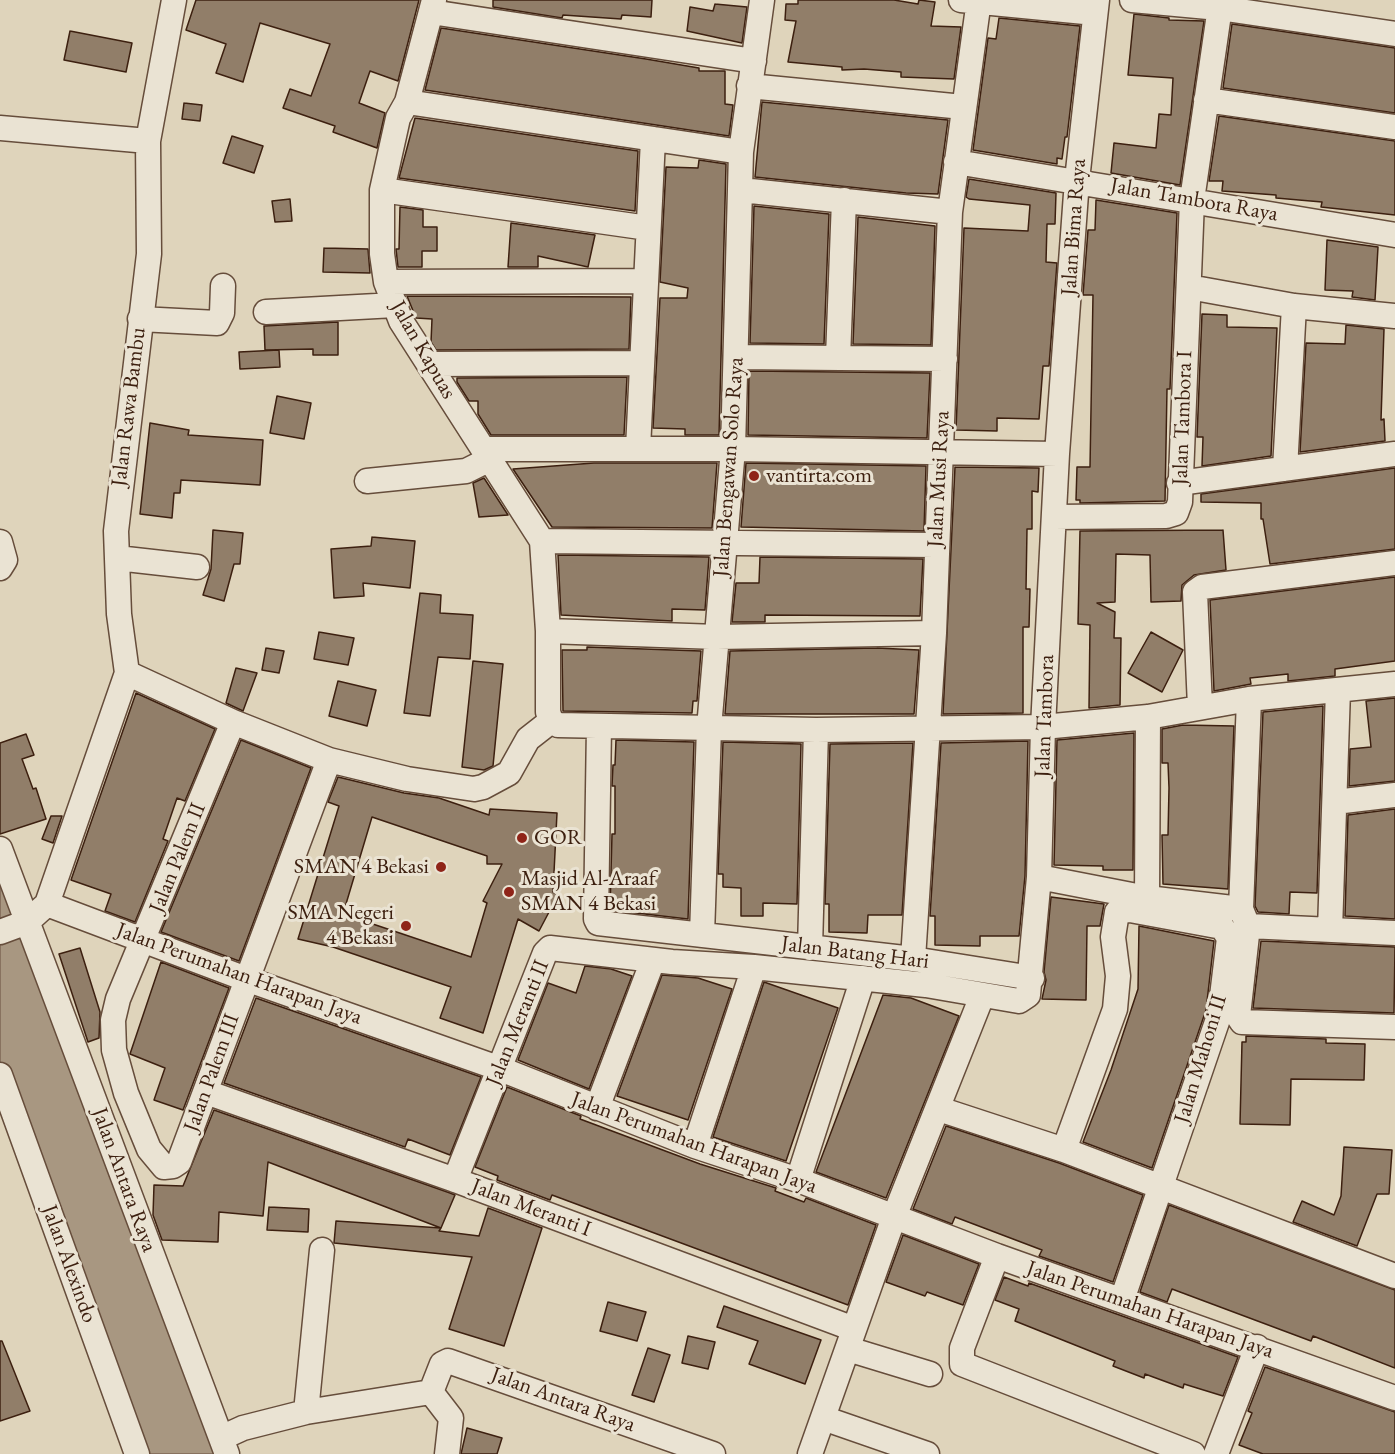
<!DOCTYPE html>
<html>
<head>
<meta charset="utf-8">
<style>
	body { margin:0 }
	canvas { display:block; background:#dfd4bb }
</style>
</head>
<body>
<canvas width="1395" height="1454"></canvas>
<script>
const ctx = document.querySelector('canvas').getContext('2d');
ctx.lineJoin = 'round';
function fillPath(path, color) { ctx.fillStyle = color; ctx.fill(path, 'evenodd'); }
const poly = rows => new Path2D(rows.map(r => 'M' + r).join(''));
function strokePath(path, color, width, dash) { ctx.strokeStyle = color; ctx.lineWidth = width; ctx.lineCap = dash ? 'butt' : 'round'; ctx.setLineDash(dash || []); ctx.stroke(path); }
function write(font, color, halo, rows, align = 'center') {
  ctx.font = font + ' "EB Garamond",serif'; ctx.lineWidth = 6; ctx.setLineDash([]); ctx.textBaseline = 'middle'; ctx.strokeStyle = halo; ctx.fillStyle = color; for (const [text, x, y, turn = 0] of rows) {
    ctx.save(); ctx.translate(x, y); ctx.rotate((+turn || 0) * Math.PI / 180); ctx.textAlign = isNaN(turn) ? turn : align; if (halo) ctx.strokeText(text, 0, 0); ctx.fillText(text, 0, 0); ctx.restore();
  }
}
const water = poly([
	[0,848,227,1454,138,1454,0,1076,0,848]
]);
fillPath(water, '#a89781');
strokePath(water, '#7d6754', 1.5);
const building = poly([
	[196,0,419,0,398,81,370,71,359,103,385,113,377,148,333,132,335,126,283,108,290,89,311,96,330,44,260,23,243,82,216,73,226,44,186,30,196,0],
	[493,0,652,0,651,17,622,15,621,19,563,15,562,18,493,7,493,0],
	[798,0,894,0,918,4,919,0,935,2,931,26,961,27,954,79,901,77,901,72,864,69,842,70,842,67,788,62,796,21,785,20,786,4,798,4,798,0],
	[715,4,747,7,742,43,687,31,690,7,713,11,715,4],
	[1134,14,1169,18,1169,20,1204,21,1180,185,1111,173,1114,143,1156,148,1159,114,1171,115,1173,78,1128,75,1134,14],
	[999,18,1080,26,1067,137,1065,137,1062,159,1057,158,1057,164,973,150,988,38,996,39,999,18],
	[1232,24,1395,48,1395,113,1223,88,1232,24],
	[441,28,646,59,699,68,699,71,725,71,725,104,733,105,729,136,425,90,441,28],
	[70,31,132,43,126,72,64,60,70,31],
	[762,102,948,120,938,194,906,193,755,177,762,102],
	[184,103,202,105,200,121,182,119,184,103],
	[1219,116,1395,141,1395,215,1321,207,1322,202,1276,198,1276,195,1222,191,1223,181,1209,181,1219,116],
	[415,118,638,151,635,211,399,178,415,118],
	[232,136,263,146,254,173,223,163,232,136],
	[699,160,726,164,719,435,685,435,685,429,653,428,660,298,687,298,688,288,660,282,666,167,698,168,699,160],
	[969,179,1056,193,1055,224,1047,224,1046,262,1057,263,1049,366,1043,366,1039,419,997,418,997,431,956,430,964,228,1028,231,1030,205,969,199,966,197,969,179],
	[290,199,292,221,275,222,272,201,290,199],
	[1096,200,1177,213,1170,389,1167,389,1165,501,1080,503,1080,500,1076,500,1077,467,1090,467,1093,295,1083,295,1088,230,1095,230,1096,200],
	[754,206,829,214,824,344,750,343,754,206],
	[400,207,423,210,423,227,437,227,437,251,422,251,422,267,398,267,396,249,399,249,400,207],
	[858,217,935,226,931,345,853,344,858,217],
	[511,223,595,235,588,267,538,256,538,267,508,267,511,223],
	[1327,240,1378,247,1375,300,1352,297,1353,291,1325,290,1327,240],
	[324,248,368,249,370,273,323,272,324,248],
	[407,296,631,297,629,349,436,350,431,342,432,319,416,318,407,296],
	[1202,314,1227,315,1227,327,1277,328,1271,456,1202,466,1203,437,1197,437,1202,314],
	[338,322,338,355,313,355,313,349,265,350,264,326,338,322],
	[1346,325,1384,329,1381,420,1384,419,1385,441,1300,452,1306,343,1345,344,1346,325],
	[279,350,280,367,240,369,239,352,279,350],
	[749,371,930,373,927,438,748,435,749,371],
	[627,377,624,435,491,435,478,414,478,401,469,401,457,382,457,378,627,377],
	[277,396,311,403,304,439,270,433,277,396],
	[150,423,189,430,188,435,263,440,260,485,181,480,180,493,174,493,172,518,140,514,150,423],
	[594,463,717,463,712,528,552,527,513,469,594,463],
	[746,463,926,466,924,531,741,527,746,463],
	[955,467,1039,468,1038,492,1032,491,1032,529,1027,529,1026,589,1030,589,1029,627,1023,627,1023,713,943,714,955,467],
	[1395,468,1395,549,1270,564,1263,519,1261,519,1261,503,1201,502,1201,494,1395,468],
	[484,478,508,515,479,517,473,483,484,478],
	[213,530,243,533,240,564,234,564,224,601,203,595,211,569,213,530],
	[1223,530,1226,570,1194,575,1182,585,1181,601,1151,602,1150,555,1116,554,1115,602,1097,603,1115,612,1114,638,1121,638,1120,705,1089,708,1090,625,1078,624,1080,531,1223,530],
	[372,537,415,541,410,588,363,583,364,596,334,598,331,549,371,546,372,537],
	[558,555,709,557,705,610,672,609,672,621,561,615,558,555],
	[760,557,923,559,920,616,765,615,765,622,732,622,736,583,759,583,760,557],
	[1395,577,1395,661,1335,669,1335,676,1288,681,1288,674,1250,678,1251,684,1214,691,1210,600,1395,577],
	[420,593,441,595,440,613,473,615,470,659,438,657,430,716,404,713,420,593],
	[319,632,354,638,348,665,314,659,319,632],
	[1151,632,1183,650,1162,692,1128,673,1151,632],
	[587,647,701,651,697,701,693,701,692,713,563,711,562,650,587,650,587,647],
	[266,648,284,651,279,673,262,670,266,648],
	[877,648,919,650,914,714,725,714,730,651,877,648],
	[473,661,503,664,493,766,484,770,462,767,473,661],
	[236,668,257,673,243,711,226,703,236,668],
	[338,681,376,690,367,726,329,716,338,681],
	[136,693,215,729,185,801,177,798,163,839,168,841,135,922,105,911,111,894,71,880,136,693],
	[1395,698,1395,781,1349,786,1350,749,1371,747,1366,701,1395,698],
	[1323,706,1317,893,1290,892,1289,914,1258,912,1255,906,1263,712,1323,706],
	[1183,725,1234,726,1228,889,1163,884,1162,835,1168,835,1169,788,1168,763,1162,763,1162,729,1183,725],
	[1134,733,1133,870,1103,870,1103,866,1054,865,1057,740,1134,733],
	[26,734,34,755,22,759,33,789,36,788,46,819,0,834,0,743,26,734],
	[241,740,311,768,239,961,161,932,241,740],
	[616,740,694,742,688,919,610,910,612,834,615,834,615,786,612,786,613,765,615,765,616,740],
	[1028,741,1025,876,1019,936,980,936,980,946,935,945,935,916,930,916,941,743,1028,741],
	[723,742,801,744,797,904,763,903,763,916,741,916,741,888,723,887,723,874,718,874,723,742],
	[913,743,902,915,868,915,867,933,829,932,829,904,825,904,830,744,913,743],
	[338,777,404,793,439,798,489,815,490,809,557,813,553,892,558,895,539,931,518,919,483,1033,440,1018,451,987,333,947,298,939,339,806,328,802,338,777],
	[372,817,487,856,487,864,502,864,483,901,487,903,471,957,343,914,372,817],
	[1395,809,1395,919,1345,916,1348,815,1395,809],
	[51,816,62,816,53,843,42,839,51,816],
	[1051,897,1104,904,1100,926,1087,926,1086,1000,1042,999,1046,980,1044,972,1051,897],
	[1139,926,1214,941,1206,1010,1152,1168,1083,1142,1111,1070,1138,989,1139,926],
	[1261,941,1395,947,1394,1013,1253,1008,1261,941],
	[80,948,100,1012,99,1038,88,1042,59,954,80,948],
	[161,962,229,988,183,1110,154,1100,165,1068,130,1054,161,962],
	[585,966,611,969,632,976,589,1089,518,1060,548,983,576,993,585,966],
	[662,975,698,978,732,989,688,1120,617,1096,662,975],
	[764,982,838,1008,786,1161,713,1137,764,982],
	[883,995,911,998,959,1016,886,1198,816,1172,883,995],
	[256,998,481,1077,450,1155,408,1139,405,1147,224,1083,256,998],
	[1246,1036,1326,1039,1326,1043,1365,1044,1364,1080,1291,1079,1290,1125,1240,1124,1242,1042,1246,1042,1246,1036],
	[507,1087,581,1116,580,1119,700,1164,776,1188,775,1191,804,1202,806,1198,876,1225,848,1305,552,1195,550,1200,497,1180,498,1176,475,1167,507,1087],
	[214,1110,450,1193,455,1195,441,1228,268,1162,263,1216,219,1212,218,1242,162,1240,153,1215,154,1185,183,1186,214,1110],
	[946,1126,1059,1163,1143,1195,1113,1282,1039,1256,1042,1250,955,1217,952,1224,913,1209,946,1126],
	[1344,1147,1392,1150,1389,1194,1377,1194,1357,1246,1293,1222,1302,1201,1334,1215,1341,1196,1344,1147],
	[1169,1205,1395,1290,1395,1368,1313,1336,1311,1341,1172,1289,1167,1302,1140,1292,1169,1205],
	[269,1207,309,1209,308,1232,267,1230,269,1207],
	[488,1208,542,1228,504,1346,449,1329,472,1257,334,1243,336,1221,441,1228,439,1231,479,1236,488,1208],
	[903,1235,979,1264,963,1305,927,1292,925,1296,886,1282,903,1235],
	[1004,1277,1028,1286,1029,1283,1238,1357,1223,1396,1184,1384,1183,1388,1145,1374,1144,1378,1113,1366,1115,1361,1015,1321,1019,1309,995,1300,1004,1277],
	[608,1302,646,1312,637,1341,600,1331,608,1302],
	[724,1306,821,1340,805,1384,749,1364,758,1341,717,1327,724,1306],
	[688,1336,715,1342,708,1369,682,1363,688,1336],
	[0,1341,2,1341,30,1411,0,1421,0,1341],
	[648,1348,670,1355,654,1402,632,1395,648,1348],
	[1265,1367,1395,1412,1395,1454,1263,1454,1239,1445,1252,1413,1248,1411,1265,1367],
	[467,1428,502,1438,497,1454,461,1454,467,1428]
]);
fillPath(building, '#917e69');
strokePath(building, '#3d2010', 1.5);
const minor = poly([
	[434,0,407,102,398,118,382,190,382,254,386,282,401,321,542,541,548,631,548,712,551,721],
	[961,0,1095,13],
	[1132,0,1219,8,1395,34],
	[431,12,754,61],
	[749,86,963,107],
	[1206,100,1395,127],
	[407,102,741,152],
	[0,128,148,141,174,0],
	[956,162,1395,235],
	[382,190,648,228],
	[741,190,950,212],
	[386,282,646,281],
	[1189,287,1294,306,1395,316],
	[266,312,395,305],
	[140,319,217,323,222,313,223,286],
	[736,357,945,359],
	[838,358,844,200],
	[430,364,642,363],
	[484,449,733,449,1057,454],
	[638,449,653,139],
	[1285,469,1294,306],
	[367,481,466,471,490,459],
	[1179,483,1395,454],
	[1054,517,1166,516,1176,513,1180,502,1192,200,1221,0],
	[542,541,935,545],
	[0,542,5,560,0,568],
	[117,558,197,567],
	[548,631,717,637,934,633],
	[127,673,233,722,329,760,407,779,474,789,483,787,509,773,528,739,551,721],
	[1200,707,1195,592,1202,587,1395,563],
	[551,721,558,725,816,730,1043,727,1148,717,1249,699,1395,684],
	[233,722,118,999,113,1020,114,1050,126,1093,149,1149,164,1167,173,1166,179,1162,329,760],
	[599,726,596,919,598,923,913,959,1032,978],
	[1335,802,1395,795],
	[0,849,227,1454],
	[1039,877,1147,898,1241,909],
	[1147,898,1148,717],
	[47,904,127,673,119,614,116,531,149,254,148,141],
	[1248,926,1238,1016,1242,1022,1395,1027],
	[1248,926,1241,909,1249,699],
	[1248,926,1395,933],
	[1330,930,1338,690],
	[0,932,27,922,47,904,246,979,498,1068,695,1146,798,1180,997,1256,1395,1398],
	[702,935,709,728,733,449,741,152,762,0],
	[810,948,816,730],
	[913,959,934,633,950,212,979,0],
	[0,1075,137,1454],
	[206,1092,455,1180,854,1329],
	[597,1108,653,960],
	[939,1109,1064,1150,1395,1276],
	[695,1146,754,967],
	[1064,1150,1115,1009,1118,976,1113,937,1117,912,1130,910,1222,927,1229,938,1220,1013,1122,1300],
	[455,1180,545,953,550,948,672,962,754,967,926,985,1019,1001,1028,995,1039,877,1043,727,1057,454,1077,180,1097,0],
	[798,1180,863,978],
	[997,1256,962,1348,962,1364,1193,1454],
	[848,1349,930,1374],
	[431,1392,451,1418,447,1454],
	[306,1412,322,1250],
	[823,1418,927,1454],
	[221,1438,243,1428,306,1412,431,1392,442,1364,448,1361,713,1454],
	[810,1454,894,1217,982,996],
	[1216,1454,1257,1347]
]);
strokePath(minor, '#664d3b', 27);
strokePath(minor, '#eae3d3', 24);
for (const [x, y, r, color] of [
	[754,476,6,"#8f2418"],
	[522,838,6,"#8f2418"],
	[441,867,6,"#8f2418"],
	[509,892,6,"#8f2418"],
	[406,926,6,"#8f2418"]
]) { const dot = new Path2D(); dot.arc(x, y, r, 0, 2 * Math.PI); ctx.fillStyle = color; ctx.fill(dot); strokePath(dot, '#eae3d3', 2); }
write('22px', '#3d2010', '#eae3d3', [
	["Jalan Tambora Raya",1194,200,10],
	["Jalan Bima Raya",1074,227,-86],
	["Jalan Kapuas",423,350,60],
	["Jalan Rawa Bambu",129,407,-83],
	["Jalan Tambora I",1183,418,-88],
	["Jalan Bengawan Solo Raya",729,467,-86],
	["Jalan Musi Raya",939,479,-87],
	["Jalan Tambora",1045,716,-88],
	["Jalan Palem II",178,858,-68],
	["Jalan Batang Hari",855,953,7],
	["Jalan Perumahan Harapan Jaya",239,974,20],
	["Jalan Meranti II",518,1023,-68],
	["Jalan Mahoni II",1201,1059,-73],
	["Jalan Palem III",212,1073,-70],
	["Jalan Perumahan Harapan Jaya",694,1143,20],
	["Jalan Antara Raya",124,1180,70],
	["Jalan Meranti I",531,1208,21],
	["Jalan Alexindo",69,1264,70],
	["Jalan Perumahan Harapan Jaya",1150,1310,19],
	["Jalan Antara Raya",563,1400,20]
]);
write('22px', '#3d2010', '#eae3d3', [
	["vantirta.com",766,476],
	["GOR",534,838],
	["SMAN 4 Bekasi",429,867,"right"],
	["Masjid Al-Araaf",521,879],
	["SMAN 4 Bekasi",521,904],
	["SMA Negeri",394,913,"right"],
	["4 Bekasi",394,938,"right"]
], 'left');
</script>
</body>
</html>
